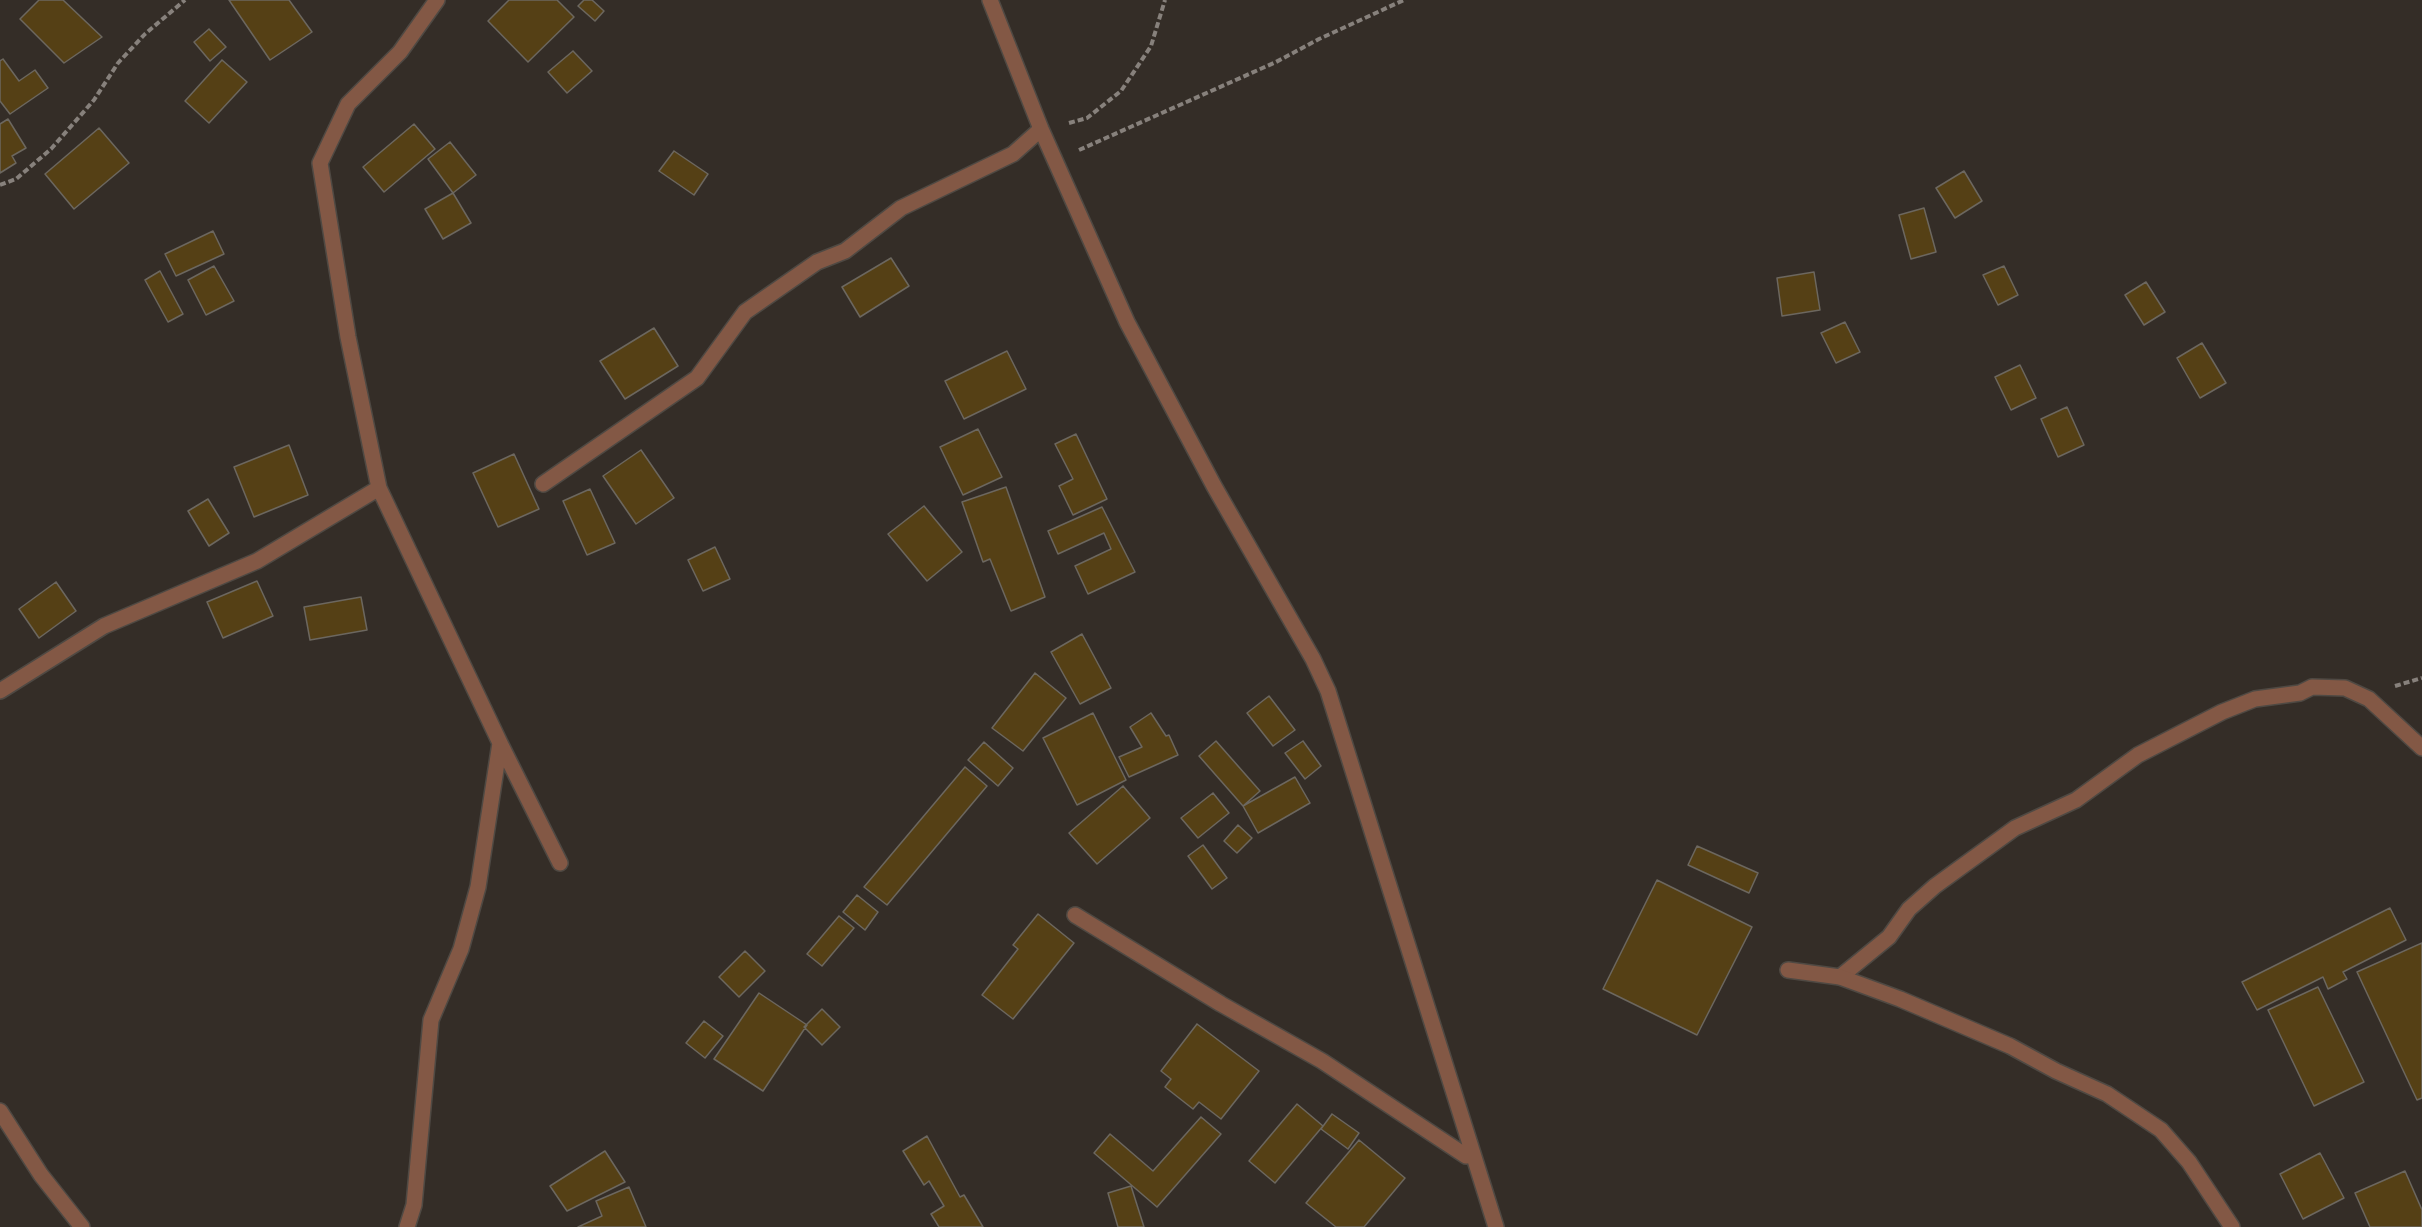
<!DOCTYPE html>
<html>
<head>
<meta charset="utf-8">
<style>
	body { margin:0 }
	canvas { display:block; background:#342d27 }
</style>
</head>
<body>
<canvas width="2422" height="1227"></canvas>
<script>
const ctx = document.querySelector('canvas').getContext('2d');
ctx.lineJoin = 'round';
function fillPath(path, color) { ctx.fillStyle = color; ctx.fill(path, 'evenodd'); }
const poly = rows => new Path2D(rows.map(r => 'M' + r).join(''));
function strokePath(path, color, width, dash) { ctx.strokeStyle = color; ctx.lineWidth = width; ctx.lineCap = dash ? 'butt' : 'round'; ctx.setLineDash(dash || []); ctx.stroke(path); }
const building = poly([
	[39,0,63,0,102,37,64,63,20,19,39,0],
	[229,0,289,0,312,32,270,60,229,0],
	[509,0,557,0,574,17,528,62,488,21,509,0],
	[584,0,592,0,604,11,595,21,578,6,584,0],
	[209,29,226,47,210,61,194,42,209,29],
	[573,51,592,71,567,93,548,72,573,51],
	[3,59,19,81,35,70,48,88,10,114,0,101,0,61,3,59],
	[222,60,247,82,209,123,185,101,222,60],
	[8,119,26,148,12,156,16,163,0,173,0,124,8,119],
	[414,124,435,149,384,192,363,167,414,124],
	[99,128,129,163,74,209,45,174,99,128],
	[450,142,476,175,453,193,428,159,450,142],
	[674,151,708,174,694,195,659,171,674,151],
	[1964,171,1982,201,1955,218,1936,188,1964,171],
	[453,193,471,223,443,239,425,209,453,193],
	[1924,208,1936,252,1911,259,1899,215,1924,208],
	[213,231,224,254,176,276,165,254,213,231],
	[891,258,909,286,860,317,842,287,891,258],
	[214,266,234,301,206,315,188,280,214,266],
	[2004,266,2018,295,1998,305,1983,275,2004,266],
	[160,271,183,314,168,322,145,280,160,271],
	[1814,272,1820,310,1782,316,1777,278,1814,272],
	[2146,282,2165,312,2144,325,2125,295,2146,282],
	[1845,322,1860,352,1836,363,1821,333,1845,322],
	[654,328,678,366,625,399,600,361,654,328],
	[2202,343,2226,383,2200,398,2177,358,2202,343],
	[1007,351,1026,389,964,419,945,381,1007,351],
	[2020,365,2036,398,2011,410,1995,377,2020,365],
	[2067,407,2084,445,2058,457,2041,419,2067,407],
	[978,429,1002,477,963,495,940,447,978,429],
	[1076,434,1107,499,1073,515,1059,486,1073,479,1055,444,1076,434],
	[289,445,308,495,254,517,234,467,289,445],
	[641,450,674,498,636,524,603,476,641,450],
	[514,454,539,509,498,527,473,473,514,454],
	[1006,487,1045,597,1011,611,990,559,983,562,962,502,1006,487],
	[590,489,615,543,587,555,563,501,590,489],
	[208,499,229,533,209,546,188,511,208,499],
	[924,506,962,552,927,581,888,534,924,506],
	[1102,507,1135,572,1088,594,1075,566,1111,549,1104,533,1058,554,1048,531,1102,507],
	[715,547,730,579,703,591,688,560,715,547],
	[257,581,273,616,223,638,207,602,257,581],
	[56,582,76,611,39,638,19,609,56,582],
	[361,597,367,630,310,640,304,607,361,597],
	[1082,634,1111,688,1080,704,1051,652,1082,634],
	[1035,673,1066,698,1023,751,992,728,1035,673],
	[1269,696,1295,730,1273,746,1247,713,1269,696],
	[1093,713,1126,780,1077,805,1043,738,1093,713],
	[1151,713,1166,736,1169,735,1178,755,1129,777,1119,757,1142,747,1130,727,1151,713],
	[1216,741,1260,791,1243,806,1199,756,1216,741],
	[1303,741,1321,766,1305,779,1285,753,1303,741],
	[984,742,1013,768,998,786,968,760,984,742],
	[965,767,987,786,887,905,864,887,965,767],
	[1295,777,1310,803,1258,833,1243,806,1295,777],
	[1123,786,1150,818,1097,864,1069,833,1123,786],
	[1213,793,1229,813,1198,838,1181,818,1213,793],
	[1238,825,1252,838,1237,853,1224,841,1238,825],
	[1203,845,1227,878,1212,889,1188,856,1203,845],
	[1697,846,1758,873,1749,893,1688,865,1697,846],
	[1657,880,1752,927,1697,1035,1603,989,1657,880],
	[857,895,878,912,865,930,843,912,857,895],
	[2390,908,2406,940,2343,972,2347,979,2328,989,2323,977,2257,1010,2242,982,2390,908],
	[1038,914,1074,943,1013,1019,982,995,1018,949,1013,945,1038,914],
	[839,916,854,928,822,966,807,954,839,916],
	[2422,943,2422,1098,2417,1100,2357,972,2422,943],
	[745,951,765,971,739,997,719,977,745,951],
	[2318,987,2364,1082,2314,1106,2268,1010,2318,987],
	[759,993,807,1025,763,1091,714,1059,759,993],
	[822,1009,840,1027,822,1045,804,1027,822,1009],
	[704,1021,723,1036,705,1058,686,1043,704,1021],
	[1197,1024,1259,1071,1221,1119,1199,1102,1193,1109,1165,1087,1171,1079,1161,1071,1197,1024],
	[1297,1104,1323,1126,1275,1183,1249,1161,1297,1104],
	[1332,1114,1359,1133,1348,1149,1321,1129,1332,1114],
	[1201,1117,1221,1134,1157,1207,1094,1153,1110,1134,1153,1171,1201,1117],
	[927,1136,960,1197,964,1195,983,1227,939,1227,931,1214,944,1206,929,1181,924,1185,903,1151,927,1136],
	[1359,1140,1405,1178,1364,1227,1336,1227,1306,1203,1359,1140],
	[605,1151,625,1182,567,1211,550,1186,605,1151],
	[2320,1153,2344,1198,2303,1219,2280,1174,2320,1153],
	[2405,1171,2422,1210,2422,1227,2370,1227,2355,1193,2405,1171],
	[1131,1186,1144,1227,1118,1227,1108,1193,1131,1186],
	[629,1187,646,1227,578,1227,602,1216,596,1201,629,1187]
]);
fillPath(building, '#554015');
strokePath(building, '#6c675f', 1.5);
const lane = poly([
	[1840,977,1889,937,1909,909,1935,886,2015,828,2076,800,2138,755,2222,712,2255,699,2300,693,2312,687,2345,688,2369,699,2422,748]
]);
const street = poly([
	[990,0,1041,129,1127,322,1214,486,1313,659,1328,691,1496,1227],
	[543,484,697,378,745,312,817,262,845,251,901,208,1013,154,1041,129],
	[0,691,104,626,257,561,379,488],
	[500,743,560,863],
	[1075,915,1221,1004,1322,1061,1466,1156,1473,1154],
	[1788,970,1840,977,1900,999,2010,1046,2056,1071,2107,1094,2161,1130,2189,1162,2232,1227],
	[0,1111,41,1175,82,1227],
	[407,1227,414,1205,431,1020,461,949,478,887,500,743,379,488,348,337,320,163,348,104,400,52,437,0]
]);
strokePath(lane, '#4f4943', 18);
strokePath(street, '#4f4943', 18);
strokePath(poly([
	[1069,123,1087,118,1121,91,1151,46,1165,0],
	[1079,150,1276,62,1319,39,1404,0],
	[0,185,16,179,51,149,94,100,118,63,145,34,185,0],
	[2395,686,2422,678]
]), '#87817c', 4, [6, 3]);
strokePath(lane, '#835845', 15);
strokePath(street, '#835845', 15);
</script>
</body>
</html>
